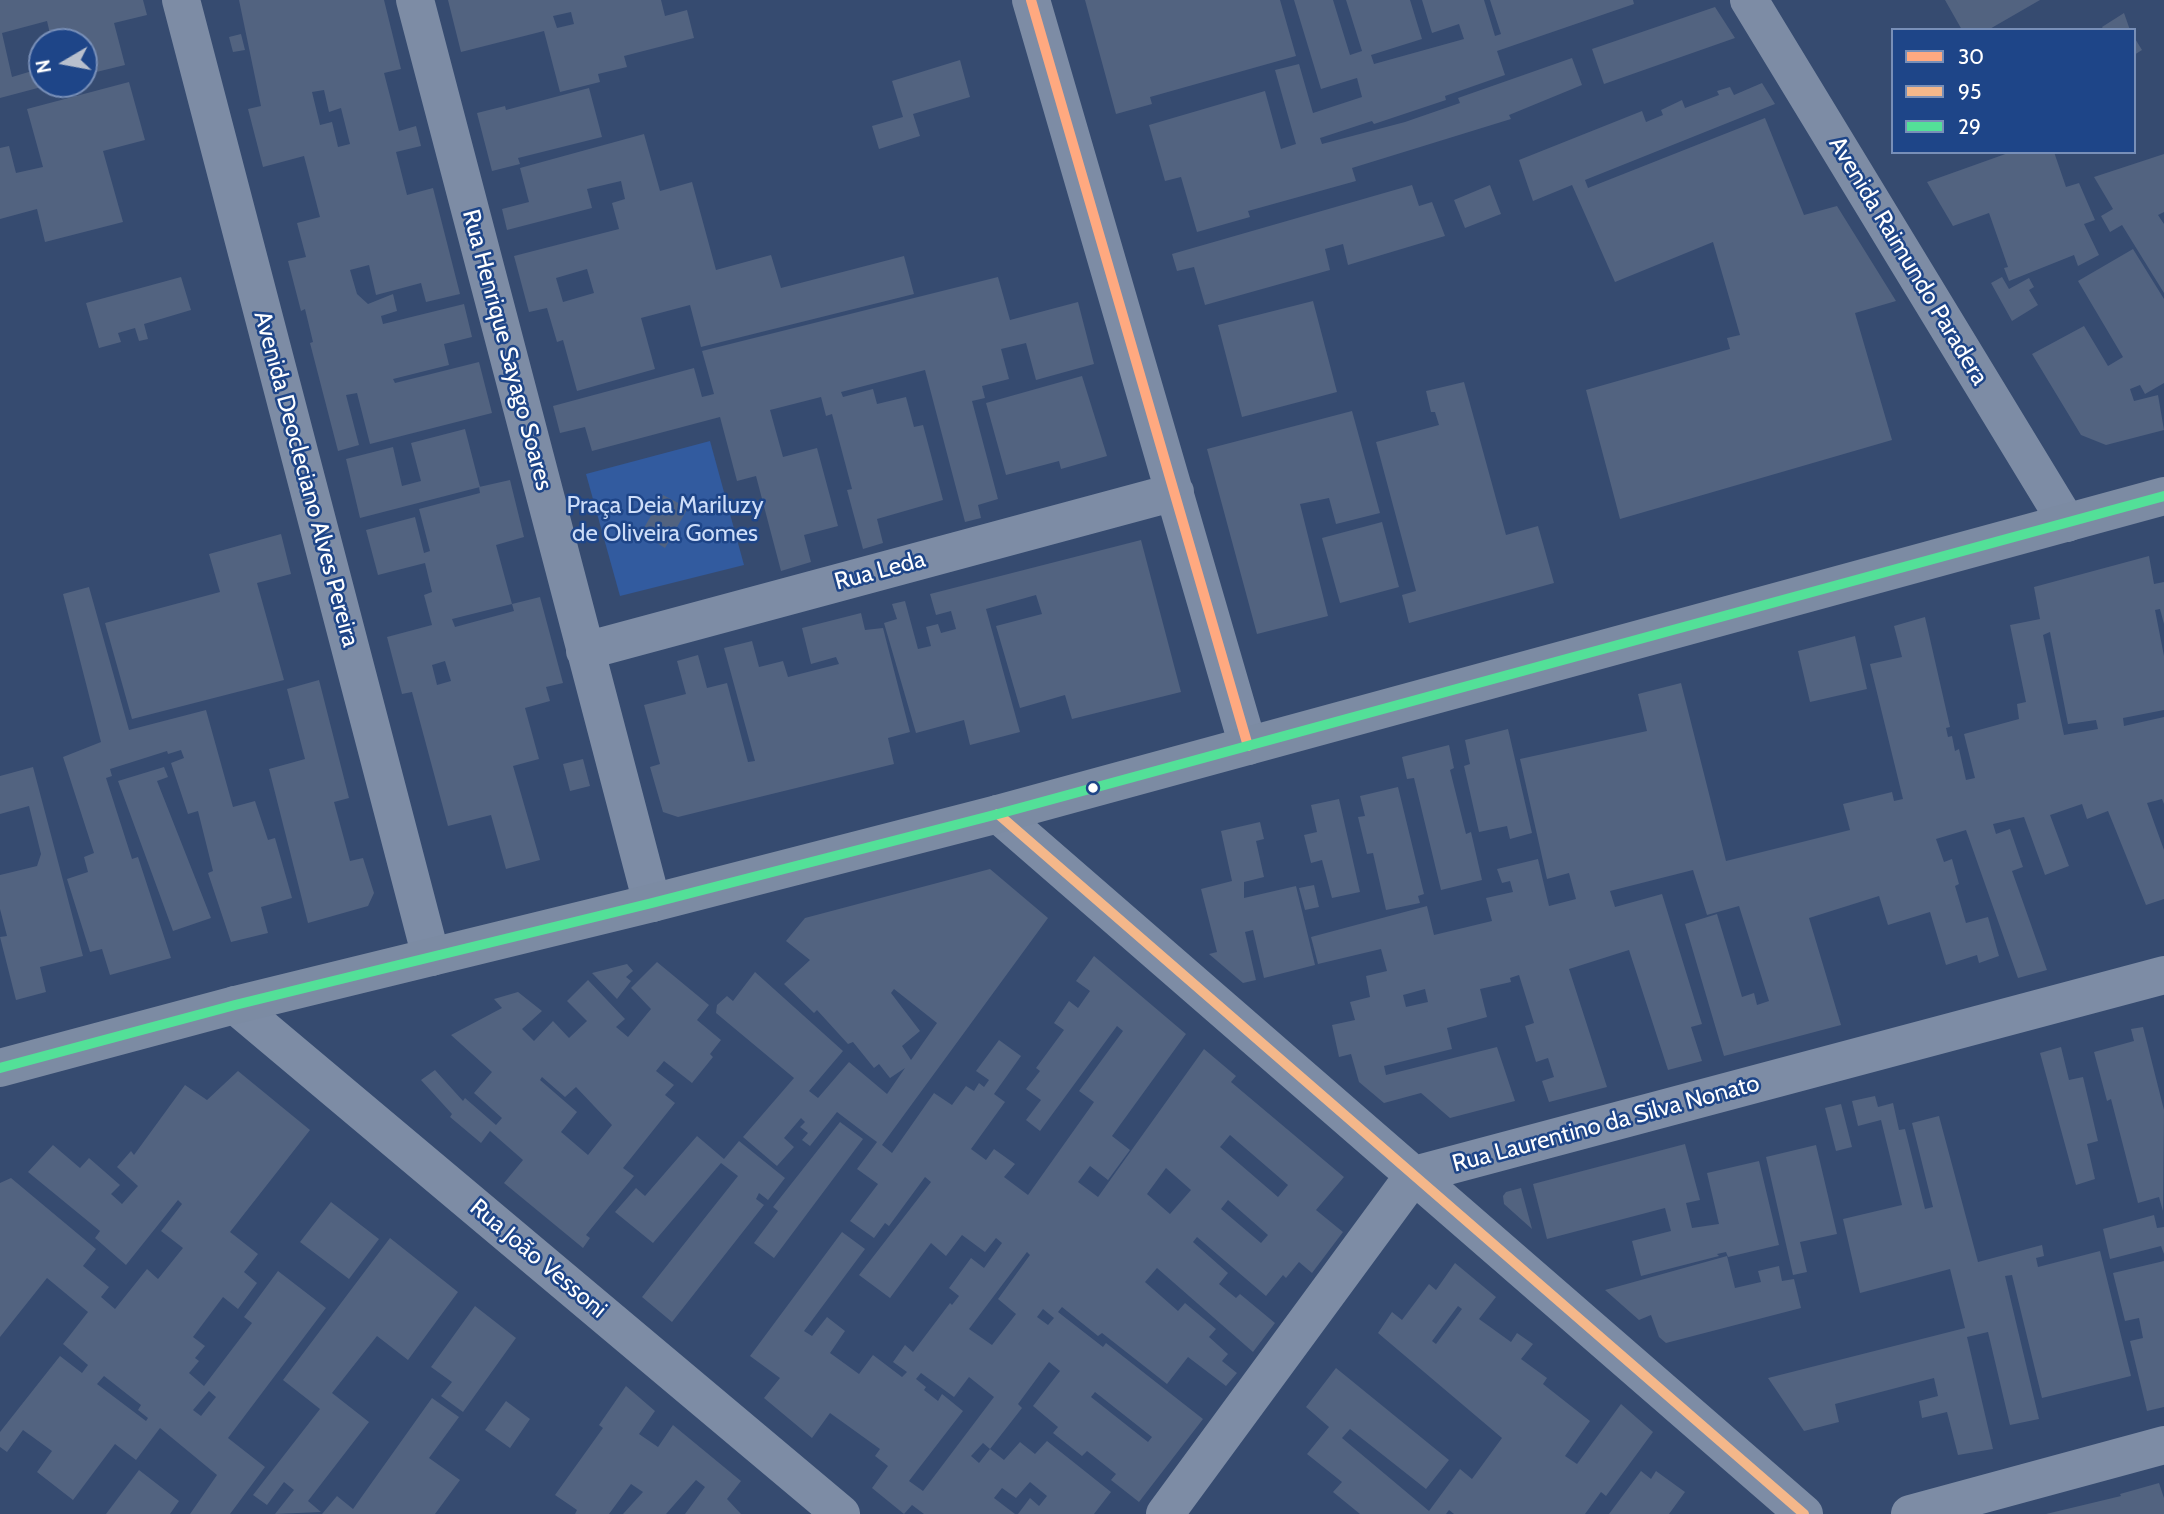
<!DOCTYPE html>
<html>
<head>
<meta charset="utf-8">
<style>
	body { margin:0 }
	#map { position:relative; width:2164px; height:1514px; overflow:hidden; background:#364b70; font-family:Cabin,sans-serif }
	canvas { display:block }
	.legend { position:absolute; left:1891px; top:28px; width:245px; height:126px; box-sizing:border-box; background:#1e4588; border:2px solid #788fb8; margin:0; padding:9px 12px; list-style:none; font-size:21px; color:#fff }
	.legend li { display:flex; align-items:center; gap:14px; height:35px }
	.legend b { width:35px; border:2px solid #788fb8 }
	.north { position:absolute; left:28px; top:28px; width:70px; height:70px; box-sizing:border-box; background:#1e4588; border:2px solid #788fb8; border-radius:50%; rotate:260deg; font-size:19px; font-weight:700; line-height:28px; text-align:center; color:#fff }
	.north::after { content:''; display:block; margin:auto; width:24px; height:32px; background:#b9c0cd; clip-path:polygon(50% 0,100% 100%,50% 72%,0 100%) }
</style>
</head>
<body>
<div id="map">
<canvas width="2164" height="1514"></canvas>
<ul class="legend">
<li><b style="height:9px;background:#ffa980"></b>30</li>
<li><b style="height:9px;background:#f4b78a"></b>95</li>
<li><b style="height:9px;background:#53e098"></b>29</li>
</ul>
<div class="north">N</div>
</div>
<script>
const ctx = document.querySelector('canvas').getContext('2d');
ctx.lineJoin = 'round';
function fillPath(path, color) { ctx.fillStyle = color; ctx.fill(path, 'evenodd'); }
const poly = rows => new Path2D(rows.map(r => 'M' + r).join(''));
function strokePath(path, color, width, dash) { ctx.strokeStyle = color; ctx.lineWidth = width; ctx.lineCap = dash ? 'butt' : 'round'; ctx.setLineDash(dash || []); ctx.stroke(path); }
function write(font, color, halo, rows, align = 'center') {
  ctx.font = font + ' Cabin,sans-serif'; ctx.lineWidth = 5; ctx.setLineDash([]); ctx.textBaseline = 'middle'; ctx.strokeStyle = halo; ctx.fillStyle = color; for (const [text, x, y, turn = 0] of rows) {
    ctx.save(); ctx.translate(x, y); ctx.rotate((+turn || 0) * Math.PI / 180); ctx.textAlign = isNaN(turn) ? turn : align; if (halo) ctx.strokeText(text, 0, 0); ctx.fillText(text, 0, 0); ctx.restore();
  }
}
fillPath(poly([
	[710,441,744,565,620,596,586,474]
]), '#325b9f');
fillPath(poly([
	[0,0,143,0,147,15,114,23,125,65,84,75,84,42,52,42,47,21,2,33,12,77,42,68,42,84,49,85,0,98],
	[239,0,384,0,401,69,384,73,390,96,399,131,416,126,421,146,396,152,407,195,433,188,460,294,426,302,421,283,376,295,369,265,350,270,357,294,368,304,393,294,397,311,381,316,383,324,464,304,472,337,444,344,449,365,393,379,395,383,479,362,492,413,370,444,357,393,346,395,359,445,338,451,310,343,313,342,305,309,301,311,288,261,306,257,297,223,320,217,304,156,263,167,248,109,261,106],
	[324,90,329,112,341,108,350,144,338,147,332,122,320,125,312,92],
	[448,0,661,0,665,16,687,10,694,38,624,56,627,67,598,74,600,82,560,92,544,31,461,52],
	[571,12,574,24,557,28,553,16],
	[1085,0,1280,0,1296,56,1150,97,1152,104,1116,114],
	[1294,0,1333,0,1350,55,1362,51,1346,0,1410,0,1422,39,1371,55,1374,64,1464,39,1459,24,1432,33,1422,0,1484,0,1495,36,1501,34,1490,0,1633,0,1634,4,1497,51,1505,75,1445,96,1446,100,1374,124,1372,121,1320,138,1322,144,1405,122,1460,103,1458,98,1572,58,1582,85,1509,115,1511,119,1352,168,1356,181,1248,211,1250,217,1197,232,1181,177,1165,181,1149,125,1265,91,1281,149,1296,144,1275,70,1299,64,1313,113,1362,97,1357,78,1321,89],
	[1945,0,2040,0,1988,30,1962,30],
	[1715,7,1735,38,1604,84,1592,49],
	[2124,13,2130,30,2104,30,2102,27],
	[241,34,245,50,233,52,229,37],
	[2134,37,2142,50,2134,55],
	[42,42,42,63,41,63,36,44],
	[960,60,970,97,913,114,920,136,879,149,872,126,903,117,892,81],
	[129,82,145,140,103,151,123,222,45,242,37,209,0,219,0,148,9,146,16,173,43,167,27,109],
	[1762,83,1775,104,1585,180,1588,188,1765,118,1804,215,1837,206,1896,301,1855,313,1892,440,1620,519,1586,390,1730,349,1727,338,1740,335,1713,242,1615,282,1572,185,1533,201,1519,160,1642,111,1646,122,1663,115,1661,110,1682,100,1685,108,1719,95,1717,91,1730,87,1734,95],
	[589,88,602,137,518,158,520,164,492,171,477,113,505,106,506,110],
	[644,134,660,191,692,182,716,270,771,255,781,288,904,256,914,294,701,347,690,305,641,318,655,369,577,391,563,340,557,342,547,308,529,312,514,256,619,229,612,203,625,199,621,181,587,189,592,208,507,230,502,209,529,202,520,168],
	[587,269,594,293,563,302,556,278],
	[2011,152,2054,152,2066,187,2079,183,2095,220,2084,224,2099,255,2078,266,2074,255,2009,281,2004,268,2008,267,1989,213,1953,226,1927,182],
	[2164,154,2164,212,2158,215,2164,224,2164,293,2122,225,2110,232,2101,216,2113,209,2094,177],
	[1412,185,1419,206,1432,202,1445,236,1348,265,1343,244,1325,249,1330,270,1205,305,1194,267,1177,271,1172,254],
	[1490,185,1501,214,1465,228,1454,200],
	[2133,249,2164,299,2164,383,2145,394,2140,385,2130,389,2134,401,2158,395,2164,430,2106,445,2081,435,2032,354,2084,326,2108,366,2123,357,2078,281],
	[181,277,191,310,144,324,148,339,139,341,135,328,118,333,121,342,99,348,86,303],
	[998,277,1010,320,1078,302,1094,364,1036,380,1026,343,1001,349,1009,379,982,386,985,398,972,401,998,499,978,505,981,518,965,522,925,370,841,392,843,397,873,389,877,404,906,397,914,427,923,425,943,500,877,519,883,543,863,549,847,490,852,489,832,414,826,416,821,397,770,410,783,457,817,448,838,526,804,535,811,562,781,571,756,476,737,481,720,417,592,451,585,427,560,433,553,406,694,368,702,397,714,394,702,351],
	[2002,277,2009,289,2029,278,2034,287,2029,290,2038,305,2012,321,1991,283],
	[1313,301,1337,392,1242,417,1218,325],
	[1082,376,1107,456,1061,469,1059,461,1006,475,986,403],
	[1464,382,1506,535,1538,526,1554,583,1409,623,1402,595,1416,591,1376,442,1439,425,1435,412,1431,412,1426,391],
	[1352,411,1380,513,1336,524,1329,498,1300,504,1328,616,1257,634,1207,449],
	[465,429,480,487,360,518,346,459,393,447,402,486,421,481,411,443],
	[510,480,524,537,496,545,512,604,452,619,455,627,514,611,512,604,540,597,563,683,546,687,550,701,525,708,539,759,513,766,540,860,506,869,491,815,448,826,412,692,402,694,387,637,432,625,424,595,432,592,425,563,378,575,366,530,415,517,424,553,430,551,419,509,480,493,479,487],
	[445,661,451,681,437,685,432,665],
	[663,495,688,508,665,548,641,533],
	[1382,522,1399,587,1340,603,1322,538],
	[281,534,291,574,257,583,284,680,132,719,105,623,220,592,209,554],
	[1141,540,1181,692,1072,719,1065,695,1020,708,996,626,1042,614,1036,595,986,609,1020,732,970,745,964,720,916,733,884,623,897,619,892,604,905,601,918,649,931,646,926,627,938,624,941,633,956,629,951,611,936,615,930,594],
	[2149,556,2154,584,2164,582,2164,624,2160,609,2155,610,2164,656,2164,710,2123,718,2124,726,2164,717,2164,804,2162,799,2147,803,2164,850,2164,899,2146,905,2108,811,2087,819,2082,804,2050,815,2069,866,2045,875,2024,817,1993,824,1996,834,2010,829,2023,867,2012,871,2047,970,2018,978,1966,830,1936,839,1944,862,1952,859,1959,884,1955,886,1966,923,1988,917,1999,956,1979,963,1977,955,1946,965,1930,912,1888,925,1879,896,1809,918,1841,1025,1724,1056,1685,924,1717,914,1742,997,1754,993,1757,1005,1769,1001,1739,906,1707,915,1693,870,1610,891,1615,907,1662,894,1702,1024,1691,1027,1702,1061,1668,1070,1629,950,1569,969,1607,1087,1549,1102,1542,1081,1554,1077,1548,1058,1536,1062,1525,1026,1534,1023,1519,975,1510,978,1511,982,1480,989,1487,1017,1447,1028,1452,1049,1384,1066,1386,1075,1497,1047,1515,1101,1450,1118,1421,1093,1384,1103,1359,1082,1351,1054,1339,1057,1332,1025,1355,1020,1350,1002,1370,997,1366,976,1387,971,1381,949,1318,964,1311,937,1427,906,1434,935,1492,921,1486,898,1513,892,1510,881,1502,883,1497,869,1538,859,1549,906,1576,899,1569,873,1547,879,1520,759,1647,731,1638,694,1681,683,1726,861,1850,830,1843,804,1892,792,1894,801,1903,799,1870,664,1902,657,1894,626,1925,617,1950,727,1946,728,1948,737,1952,736,1955,751,1959,749,1966,780,1975,778,1964,734,2019,719,2017,704,2026,702,2010,625,2040,619,2034,587],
	[2050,632,2068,724,2096,720,2098,729,2064,735,2043,635],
	[1425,989,1428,1002,1406,1007,1403,995],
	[89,587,129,730,206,710,233,807,255,801,268,840,275,838,292,898,261,907,268,933,231,942,208,873,213,871,198,811,188,814,171,763,184,758,181,750,168,754,167,751,110,769,112,776,106,778,132,859,138,857,171,958,110,975,102,949,90,952,67,879,88,872,84,857,94,853,63,757,101,742,63,594],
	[861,613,865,630,883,628,910,732,888,738,894,764,678,817,663,812,650,767,660,764,644,705,686,694,677,661,698,655,707,688,727,683,748,762,755,761,724,648,752,641,759,667,783,661,788,677,839,664,836,657,811,664,802,628],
	[1855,636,1867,689,1810,702,1798,651],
	[319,680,349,798,334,802,350,861,363,858,374,893,368,906,308,923,269,769,305,759,287,689],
	[1508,729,1532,833,1510,839,1507,826,1479,832,1464,766,1470,764,1465,740],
	[1449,745,1454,768,1450,770,1466,834,1471,832,1482,880,1441,890,1414,778,1407,779,1402,757],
	[583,759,590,786,570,791,563,764],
	[33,767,83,956,40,967,46,992,16,1000,0,937,7,936,0,909,0,875,37,866,41,854,29,806,0,814,0,776],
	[164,767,168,777,157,781,211,918,173,931,118,781],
	[1398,787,1424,894,1418,896,1420,903,1386,910,1373,853,1367,854,1358,817,1365,816,1360,796],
	[1339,799,1360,892,1332,898,1322,860,1311,863,1304,835,1317,832,1311,805],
	[1260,822,1264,839,1256,841,1264,877,1244,882,1244,898,1296,886,1315,965,1264,978,1253,930,1245,932,1256,980,1243,983,1209,954,1217,952,1201,889,1232,881,1221,831],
	[990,869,1048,918,882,1145,892,1153,934,1093,952,1105,966,1086,974,1091,979,1083,984,1087,989,1080,976,1071,999,1040,1021,1056,994,1094,1005,1102,971,1149,986,1160,994,1149,1015,1164,1004,1177,1028,1195,1094,1102,1079,1091,1123,1031,1117,1026,1040,1131,1026,1120,1041,1100,1026,1089,1040,1071,1036,1068,1064,1030,1054,1023,1069,1001,1078,1008,1090,991,1076,981,1094,956,1186,1034,1112,1136,1130,1150,1108,1180,1090,1166,1078,1182,1098,1197,1204,1049,1236,1076,1231,1082,1344,1177,1316,1210,1343,1232,1312,1273,1299,1262,1286,1278,1283,1275,1266,1296,1197,1237,1193,1242,1228,1273,1219,1284,1236,1298,1240,1294,1275,1323,1253,1352,1157,1268,1145,1282,1178,1311,1185,1303,1216,1329,1209,1337,1228,1354,1222,1361,1237,1373,1226,1386,1188,1357,1167,1384,1102,1333,1098,1336,1062,1307,1058,1312,1103,1347,1106,1343,1203,1419,1139,1502,1111,1480,1116,1474,1087,1451,1082,1456,1053,1433,1058,1427,1033,1406,1060,1371,1049,1362,1018,1404,1022,1408,990,1449,1004,1460,1020,1442,1035,1454,1047,1441,1111,1492,1094,1514,1018,1514,1030,1498,1039,1506,1047,1496,1030,1482,1016,1498,1002,1488,994,1498,1015,1514,924,1514,912,1505,904,1514,872,1488,888,1466,875,1456,880,1449,830,1413,812,1438,764,1398,780,1378,750,1356,842,1232,865,1249,804,1331,812,1336,827,1317,845,1331,830,1353,859,1374,873,1355,902,1377,907,1372,893,1362,905,1345,913,1352,950,1303,952,1305,959,1296,949,1288,971,1258,984,1268,1002,1243,996,1238,985,1252,962,1235,946,1256,931,1243,890,1298,859,1275,931,1182,925,1177,889,1226,885,1223,874,1238,850,1221,878,1184,857,1169,877,1142,866,1134,837,1112,810,1146,802,1140,808,1133,800,1127,805,1122,801,1118,784,1138,794,1147,777,1166,743,1137,794,1078,716,1013,717,1005,727,996,733,1001,755,972,843,1051,809,1091,818,1098,849,1062,887,1094,905,1068,890,1078,879,1064,874,1068,853,1042,848,1044,817,1010,814,1013,784,984,810,960,786,941,805,918],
	[894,989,937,1023,911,1060,902,1046,920,1031,891,993],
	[1230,1135,1288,1185,1278,1197,1220,1147],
	[1166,1168,1191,1190,1170,1214,1147,1194],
	[1228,1200,1268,1235,1261,1243,1221,1209],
	[1027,1252,1030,1255,998,1299,1016,1314,992,1345,969,1329],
	[1043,1309,1054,1318,1048,1325,1037,1317],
	[921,1373,954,1397,969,1377,994,1397,923,1491,909,1481,963,1411,942,1394,938,1401,924,1390,926,1387,916,1379],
	[1095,1392,1152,1437,1148,1442,1091,1397],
	[983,1443,990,1449,979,1463,971,1456],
	[1314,885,1319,907,1305,910,1299,888],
	[657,962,709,1005,697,1020,721,1040,710,1054,713,1057,692,1083,664,1061,656,1071,674,1085,665,1095,675,1103,623,1168,634,1176,586,1235,590,1238,583,1248,504,1183,523,1160,490,1131,481,1143,450,1117,452,1114,421,1080,435,1070,463,1101,465,1098,496,1125,502,1118,474,1093,492,1072,451,1035,502,1008,494,999,518,992,542,1011,522,1029,534,1041,553,1021,569,1038,587,1021,567,1001,588,980,625,1019,616,1027,628,1037,651,1009,631,988],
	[542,1077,565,1097,576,1087,612,1125,588,1155,561,1132,577,1112,540,1080],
	[627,964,633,971,626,977,631,981,617,999,592,973],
	[2143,1027,2164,1110,2163,1211,2159,1197,2138,1203,2111,1099,2107,1101,2094,1052,2134,1041,2131,1029],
	[2061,1047,2069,1080,2083,1077,2098,1141,2087,1144,2095,1179,2076,1185,2040,1053],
	[238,1071,310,1130,230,1232,258,1254,244,1272,257,1283,238,1309,223,1297,193,1337,205,1346,195,1358,199,1361,189,1373,204,1386,252,1323,244,1317,278,1271,326,1308,228,1438,265,1467,230,1514,190,1514,217,1475,160,1428,136,1460,115,1444,73,1500,37,1472,52,1451,23,1430,7,1452,0,1447,0,1432,60,1356,82,1373,88,1365,63,1344,88,1312,47,1278,0,1337,0,1183,11,1178,96,1249,83,1266,109,1287,101,1297,115,1309,147,1269,158,1279,183,1248,161,1231,182,1204,178,1200,126,1265,95,1238,100,1231,28,1172,53,1145,80,1168,89,1158,120,1185,111,1194,122,1204,138,1186,117,1167,131,1151,134,1155,185,1085,207,1100],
	[104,1376,141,1405,138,1410,148,1418,146,1421,97,1384],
	[209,1391,216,1397,201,1416,193,1410],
	[1875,1096,1878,1107,1893,1103,1899,1130,1905,1129,1925,1209,1933,1207,1912,1123,1939,1116,1978,1262,2042,1245,2044,1256,2036,1258,2038,1267,2100,1251,2131,1376,2042,1398,2012,1275,2005,1276,2039,1419,2010,1425,1988,1332,1967,1337,1993,1449,1958,1455,1947,1412,1922,1418,1919,1401,1938,1396,1934,1378,1835,1404,1839,1422,1804,1431,1768,1378,1965,1328,1950,1269,1860,1293,1843,1219,1902,1205,1881,1120,1858,1126,1852,1101],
	[1841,1104,1852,1147,1836,1151,1825,1108],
	[840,1122,863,1139,774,1258,754,1243,778,1211,773,1207],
	[697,1136,724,1159,739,1141,785,1178,768,1200,759,1193,756,1199,764,1205,672,1322,642,1297,738,1176,721,1163,653,1243,615,1212,636,1188,645,1196],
	[1685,1144,1700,1200,1686,1203,1692,1228,1719,1224,1707,1173,1759,1161,1779,1245,1728,1257,1726,1252,1717,1254,1719,1256,1641,1276,1632,1241,1671,1231,1665,1208,1547,1239,1533,1184],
	[1816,1145,1837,1234,1800,1242,1807,1272,1793,1275,1766,1157],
	[1521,1188,1532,1229,1504,1204,1503,1196,1506,1192],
	[331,1202,379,1239,349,1279,300,1242],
	[2154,1215,2157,1228,2164,1227,2164,1254,2161,1246,2110,1259,2103,1229],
	[390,1238,458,1292,408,1360,377,1336,332,1393,369,1422,308,1501,321,1512,275,1514,294,1490,284,1482,267,1505,253,1495,320,1409,283,1380],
	[1727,1256,1735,1288,1761,1282,1758,1271,1779,1266,1782,1281,1794,1279,1801,1308,1666,1343,1659,1337,1651,1315,1639,1320,1605,1290],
	[2164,1261,2164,1407,2147,1411,2130,1341,2143,1338,2139,1318,2125,1321,2113,1273],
	[1455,1263,1496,1297,1479,1319,1511,1342,1517,1333,1533,1344,1521,1359,1547,1378,1543,1384,1590,1421,1565,1456,1577,1464,1621,1404,1653,1432,1606,1496,1601,1492,1585,1514,1454,1514,1449,1510,1446,1514,1360,1514,1333,1492,1342,1482,1307,1454,1329,1427,1306,1407,1336,1368,1449,1460,1426,1489,1350,1429,1342,1438,1429,1511,1460,1469,1472,1479,1502,1438,1378,1333,1392,1312,1402,1320,1429,1284,1436,1290],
	[1458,1306,1462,1309,1436,1344,1432,1341],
	[475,1306,516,1338,463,1412,441,1396,452,1382,431,1367],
	[626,1386,655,1411,639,1434,658,1447,673,1425,741,1481,727,1499,741,1514,685,1514,705,1487,696,1480,666,1514,623,1514,643,1492,631,1484,609,1514,575,1514,577,1510,555,1495,603,1428,599,1425],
	[432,1398,459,1417,429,1458,460,1480,435,1514,322,1514,337,1496,353,1509],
	[506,1401,530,1419,510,1448,485,1430],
	[139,1470,179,1501,170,1514,106,1514],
	[1641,1471,1651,1479,1656,1471,1685,1492,1669,1514,1609,1514],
	[2159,1483,2164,1498,2164,1514,2046,1514,2121,1496,2120,1494]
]), '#526380');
strokePath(poly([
	[181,0,431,957],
	[415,0,652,903],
	[1031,0,1248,746],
	[1749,0,2067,523],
	[585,651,1175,492],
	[998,814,1804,1514],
	[235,1005,841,1514],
	[1165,1514,1414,1175,2164,975],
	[1910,1514,2164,1445]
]), '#7d8ca5', 38);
strokePath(poly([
	[0,1068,235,1005,652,903,998,814,2164,496]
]), '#7c8ba3', 38);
strokePath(poly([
	[1031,0,1248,746]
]), '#ffa980', 10);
strokePath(poly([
	[998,814,1804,1514]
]), '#f4b78a', 10);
strokePath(poly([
	[0,1068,235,1005,652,903,998,814,2164,496]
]), '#53e098', 10);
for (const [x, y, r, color] of [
	[1093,788,6,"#fff"]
]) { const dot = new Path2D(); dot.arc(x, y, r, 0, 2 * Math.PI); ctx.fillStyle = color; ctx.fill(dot); strokePath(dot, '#1e4588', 2.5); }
write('24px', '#fff', '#1e4588', [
	["Avenida Raimundo Paradera",1908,261,59],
	["Rua Henrique Sayago Soares",507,350,75],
	["Avenida Deocleciano Alves Pereira",306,479,75],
	["Rua Leda",880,571,-15],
	["Rua Laurentino da Silva Nonato",1606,1124,-15],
	["Rua João Vessoni",538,1259,40]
]);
write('24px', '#cdddf8', '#1e4588', [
	["Praça Deia Mariluzy",665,506],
	["de Oliveira Gomes",665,534]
]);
</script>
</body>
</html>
